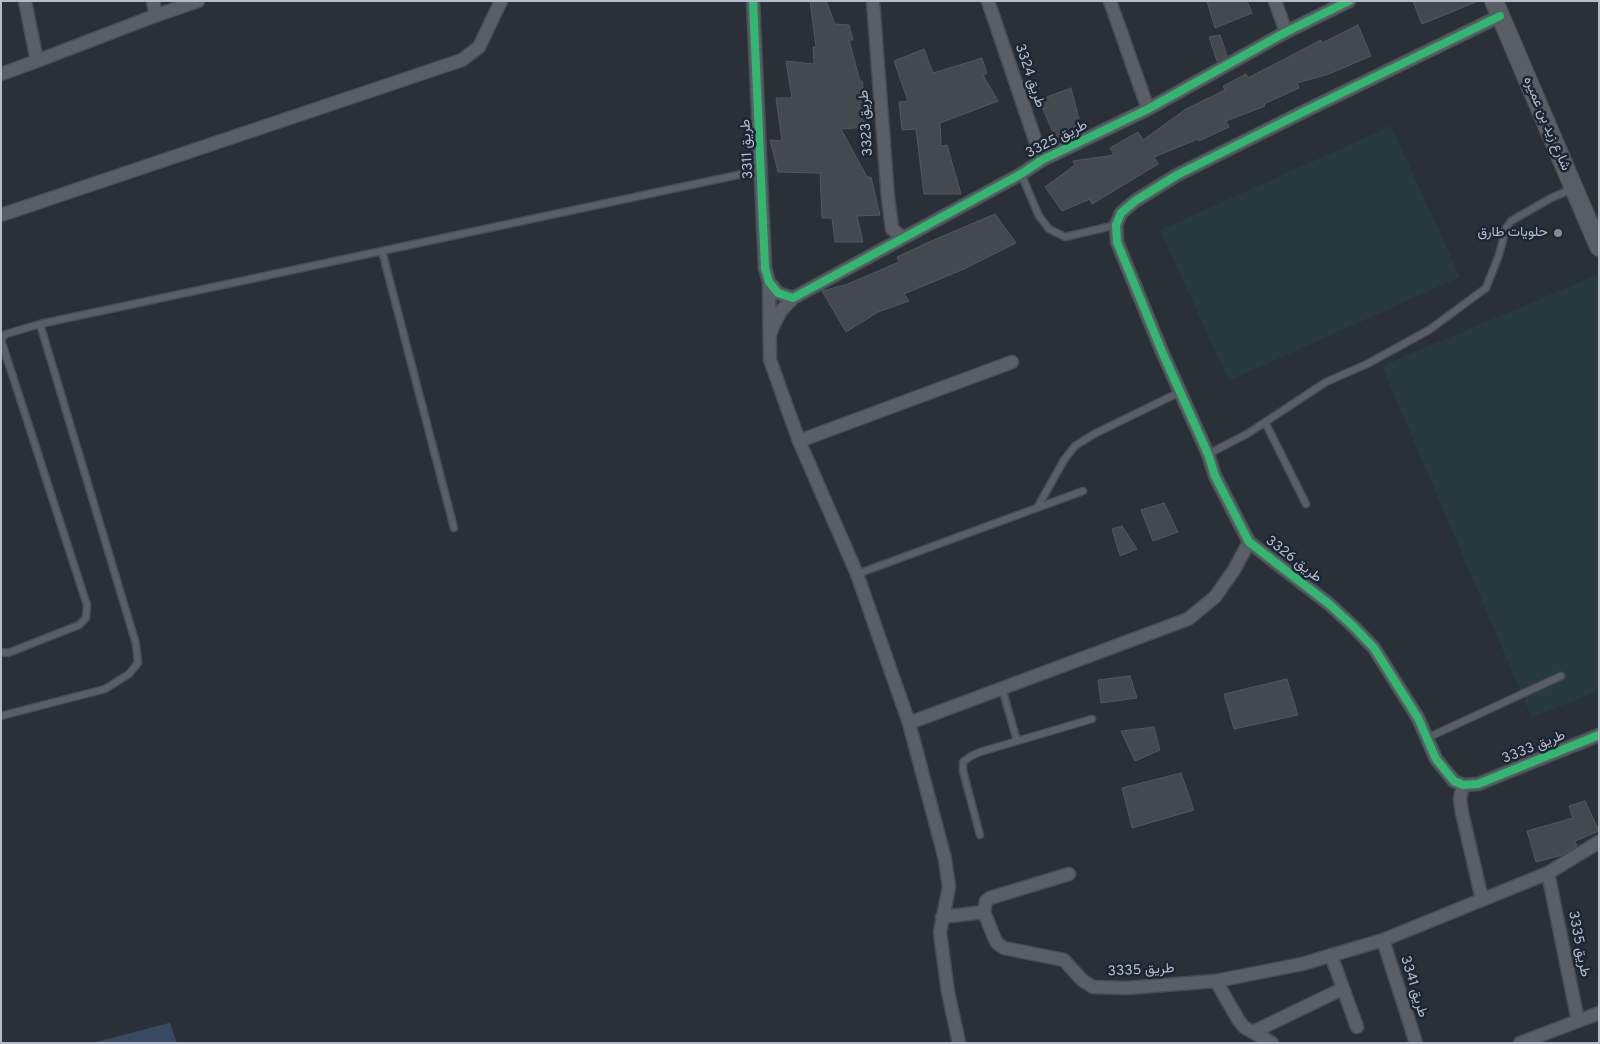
<!DOCTYPE html>
<html>
<head>
<meta charset="utf-8">
<style>
	body { margin:0 }
	#map { position:relative; width:1600px; height:1044px; overflow:hidden; background:#2a3038; font-family:Overpass,sans-serif }
	canvas { display:block }
	.frame { position:absolute; inset:0; border:2px solid #b4bcc9; pointer-events:none }
</style>
</head>
<body>
<div id="map">
<canvas width="1600" height="1044"></canvas>
<div class="frame"></div>
</div>
<script>
const ctx = document.querySelector('canvas').getContext('2d');
ctx.lineJoin = 'round';
function fillPath(path, color) { ctx.fillStyle = color; ctx.fill(path, 'evenodd'); }
const poly = rows => new Path2D(rows.map(r => 'M' + r).join(''));
function strokePath(path, color, width, dash) { ctx.strokeStyle = color; ctx.lineWidth = width; ctx.lineCap = dash ? 'butt' : 'round'; ctx.setLineDash(dash || []); ctx.stroke(path); }
function write(font, color, halo, rows, align = 'center') {
  ctx.font = font + ' Overpass,Vazirmatn,sans-serif'; ctx.lineWidth = 5; ctx.setLineDash([]); ctx.textBaseline = 'middle'; ctx.strokeStyle = halo; ctx.fillStyle = color; for (const [text, x, y, turn = 0] of rows) {
    ctx.save(); ctx.translate(x, y); ctx.rotate((+turn || 0) * Math.PI / 180); ctx.textAlign = isNaN(turn) ? turn : align; if (halo) ctx.strokeText(text, 0, 0); ctx.fillText(text, 0, 0); ctx.restore();
  }
}
fillPath(poly([
	[1391,126,1460,277,1229,381,1160,230],
	[1599,274,1599,690,1532,718,1382,366]
]), '#273a3e');
fillPath(poly([
	[170,1023,177,1043,92,1043,169,1023]
]), '#384963');
const building = poly([
	[810,1,826,1,835,24,849,25,853,40,849,40,860,81,862,81,869,127,841,129,867,177,871,177,880,215,857,216,863,242,835,242,832,218,822,218,820,173,778,172,770,140,782,141,776,98,792,98,786,61,814,64,813,47,816,47,810,1],
	[1207,1,1247,1,1252,13,1215,28,1207,1],
	[1413,1,1476,1,1476,2,1422,24,1413,1],
	[1358,25,1371,56,1329,74,1297,83,1299,88,1264,104,1265,106,1226,121,1229,127,1199,141,1198,139,1154,157,1158,164,1092,204,1090,199,1062,211,1045,187,1075,165,1073,161,1114,155,1110,148,1138,132,1143,140,1186,109,1225,90,1223,86,1246,74,1248,78,1321,40,1322,43,1358,25],
	[1220,35,1227,56,1217,61,1209,37,1220,35],
	[924,49,933,73,982,58,987,73,983,75,998,101,940,123,941,146,947,145,961,194,924,194,916,129,902,130,899,102,908,101,894,61,924,49],
	[1071,88,1081,127,1056,139,1039,100,1071,88],
	[995,214,1016,243,964,269,904,294,909,301,878,312,846,332,822,291,848,284,899,262,897,257,929,242,995,214],
	[1164,503,1178,532,1153,541,1141,510,1164,503],
	[1122,526,1137,549,1120,556,1112,529,1122,526],
	[1130,676,1137,698,1101,703,1098,680,1130,676],
	[1287,679,1298,715,1234,729,1224,694,1287,679],
	[1154,727,1160,750,1135,761,1121,731,1154,727],
	[1181,773,1194,810,1132,828,1122,788,1181,773],
	[1585,801,1599,831,1575,841,1577,846,1562,855,1536,862,1527,831,1573,818,1569,806,1585,801]
]);
fillPath(building, '#444950');
strokePath(building, '#52575f', 1);
const lane = poly([
	[1021,174,1039,216,1049,229,1065,237,1116,225],
	[382,251,454,528],
	[1,339,6,334,40,324,747,173,761,178],
	[1,340,87,605,86,618,79,625,8,653,1,652],
	[1265,422,1306,504],
	[1208,454,1247,434,1326,382,1367,364,1429,330,1486,288,1499,255,1506,228,1511,221,1551,198,1572,189],
	[1037,508,1064,460,1075,446,1094,434,1180,392],
	[857,574,1083,491],
	[1002,688,1017,741],
	[1,716,105,689,129,674,138,663,136,644,40,324],
	[1427,738,1561,676],
	[980,835,963,771,963,762,971,756,980,752,1092,719]
]);
const street = poly([
	[153,1,156,15],
	[753,1,765,268,769,282,778,293,793,298,1021,174,1042,160,1148,109,1286,32,1349,1],
	[873,1,888,198,892,229,903,238],
	[988,1,1042,160],
	[1110,1,1148,109],
	[1275,1,1286,32],
	[1500,16,1305,111,1177,175,1135,201,1121,213,1116,225,1117,242,1163,354,1208,454,1215,476,1249,542,1329,604,1353,626,1374,648,1418,718,1436,759,1454,781,1463,785,1478,784,1599,735],
	[37,61,149,18,198,1],
	[1,74,37,61,25,1],
	[1,215,462,60,479,47,501,1],
	[769,282,770,360,799,441,857,574,909,723],
	[771,332,773,326,781,311,793,298],
	[799,441,1012,362],
	[1463,785,1460,799,1462,813,1482,899],
	[1548,873,1578,1021],
	[984,912,986,901,990,898,1069,874],
	[942,917,984,912,994,937,997,943,1004,948,1064,960,1082,980,1093,987,1127,988,1216,981,1302,964,1383,940,1548,873,1599,842],
	[1383,940,1416,1043],
	[1331,955,1357,1027],
	[1216,981,1239,1021,1244,1027,1272,1043],
	[1253,1032,1342,989],
	[959,1043,948,992,940,932,949,887,945,859,909,723,1188,619,1215,597,1234,570,1249,542],
	[1520,1043,1599,1013]
]);
const secondary = poly([
	[1494,1,1599,247]
]);
strokePath(lane, '#484c53', 9);
strokePath(street, '#484c53', 15);
strokePath(secondary, '#484c53', 20);
strokePath(lane, '#5a5e66', 6);
strokePath(street, '#5a5e66', 12);
strokePath(secondary, '#595d64', 18);
strokePath(poly([
	[753,1,765,268,769,282,778,293,793,298,1021,174,1042,160,1148,109,1286,32,1349,1],
	[1500,16,1305,111,1177,175,1135,201,1121,213,1116,225,1117,242,1163,354,1208,454,1215,476,1249,542,1329,604,1353,626,1374,648,1418,718,1436,759,1454,781,1463,785,1478,784,1599,735]
]), '#33b770', 8);
for (const [x, y, r, color] of [
	[1558,233,5,"#848b96"]
]) { const dot = new Path2D(); dot.arc(x, y, r, 0, 2 * Math.PI); ctx.fillStyle = color; ctx.fill(dot); strokePath(dot, '#1d2633', 2); }
write('14px', '#b4bcc9', '#1d2633', [
	["طريق 3324",1029,76,71],
	["طريق 3323",867,123,-94],
	["شارع زيد بن عميره",1546,124,67],
	["طريق 3325",1057,140,-27],
	["طريق 3311",748,149,-93],
	["طريق 3326",1293,560,38],
	["طريق 3333",1534,748,-22],
	["طريق 3335",1578,944,79],
	["طريق 3335",1141,971,-3],
	["طريق 3341",1413,987,73]
]);
write('14px', '#b4bcc9', '#1d2633', [
	["حلويات طارق",1548,233]
], 'right');
</script>
</body>
</html>
